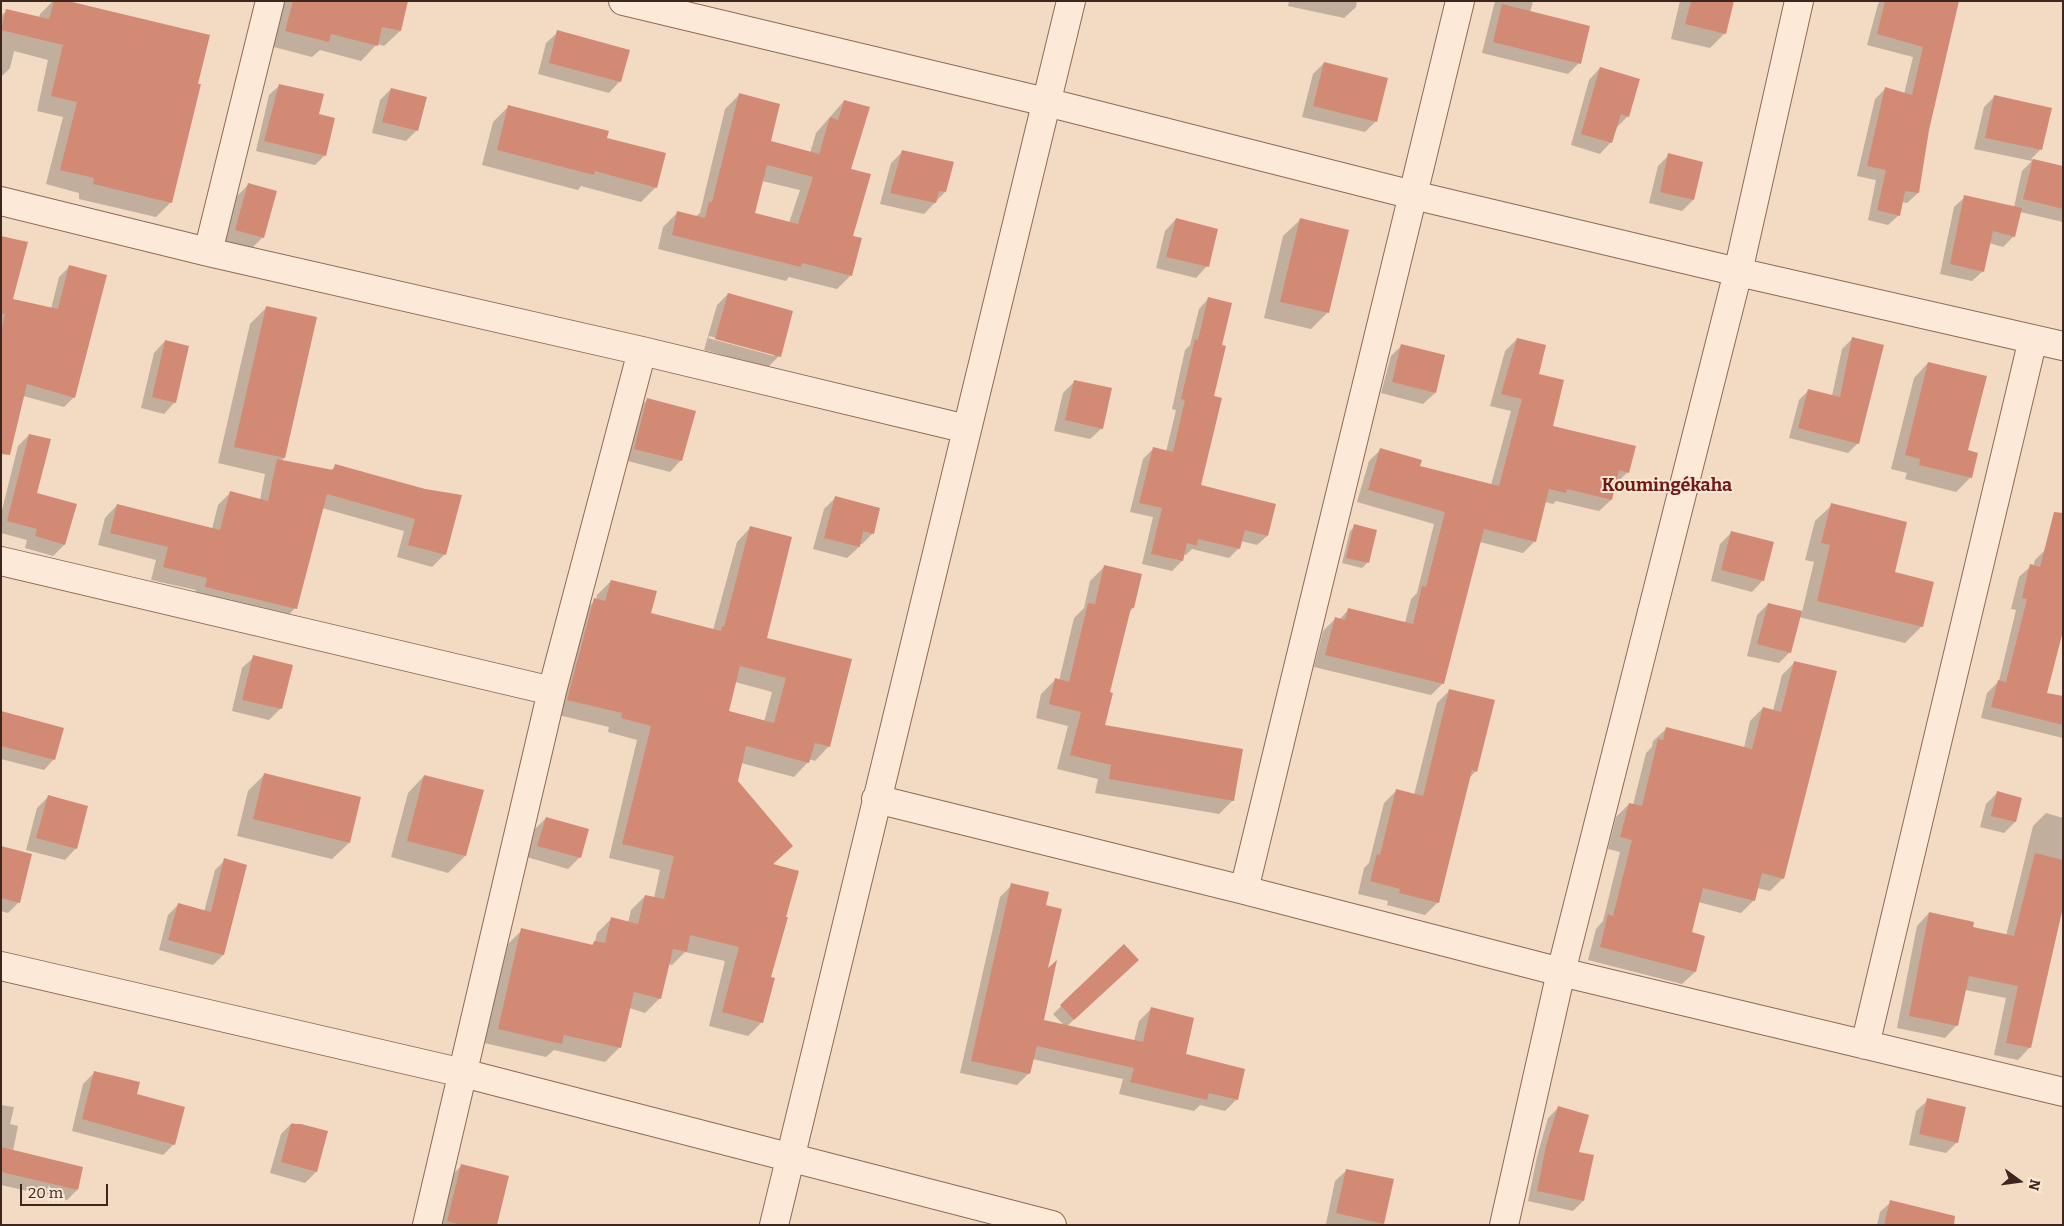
<!DOCTYPE html>
<html>
<head>
<meta charset="utf-8">
<style>
	body { margin:0 }
	#map { position:relative; width:2064px; height:1226px; overflow:hidden; background:#f2dac3; font-family:Bitter,serif }
	canvas { display:block }
	.frame { position:absolute; inset:0; border:2px solid #3d261d; pointer-events:none }
	.north { position:absolute; left:1994px; top:1156px; width:50px; height:50px; -webkit-text-stroke:4px #f9e6d3; paint-order:stroke; rotate:104deg; font-size:14px; font-weight:700; line-height:20px; text-align:center; color:#3d261d }
	.north::after { content:''; display:block; margin:auto; width:18px; height:22px; background:#3d261d; clip-path:polygon(50% 0,100% 100%,50% 72%,0 100%) }
	.scale { position:absolute; left:20px; top:1184px; width:88px; height:22px; box-sizing:border-box; border:2px solid #3d261d; border-top:0; padding-left:6px; font-size:15px; line-height:18px; white-space:nowrap; color:#3d261d; -webkit-text-stroke:4px #f9e6d3; paint-order:stroke }
</style>
</head>
<body>
<div id="map">
<canvas width="2064" height="1226"></canvas>
<div class="frame"></div>
<div class="north">N</div>
<div class="scale">20 m</div>
</div>
<script>
const ctx = document.querySelector('canvas').getContext('2d');
ctx.lineJoin = 'round';
function fillPath(path, color) { ctx.fillStyle = color; ctx.fill(path, 'evenodd'); }
const poly = rows => new Path2D(rows.map(r => 'M' + r).join(''));
function strokePath(path, color, width, dash) { ctx.strokeStyle = color; ctx.lineWidth = width; ctx.lineCap = dash ? 'butt' : 'round'; ctx.setLineDash(dash || []); ctx.stroke(path); }
function write(font, color, halo, rows, align = 'center') {
  ctx.font = font + ' Bitter,serif'; ctx.lineWidth = 4; ctx.setLineDash([]); ctx.textBaseline = 'middle'; ctx.strokeStyle = halo; ctx.fillStyle = color; for (const [text, x, y, turn = 0] of rows) {
    ctx.save(); ctx.translate(x, y); ctx.rotate((+turn || 0) * Math.PI / 180); ctx.textAlign = isNaN(turn) ? turn : align; if (halo) ctx.strokeText(text, 0, 0); ctx.fillText(text, 0, 0); ctx.restore();
  }
}
fillPath(poly([
	[53,1,63,1,171,202,156,217,79,199,79,193,46,184,63,117,37,111,48,60,14,51,10,68,1,77,1,16,7,10,39,18,40,14],
	[282,1,407,1,400,31,384,46,377,44,361,61,320,50,312,57,270,46],
	[1289,1,1357,1,1356,7,1344,18,1288,6],
	[1495,1,1533,1,1530,13,1579,63,1568,74,1482,53],
	[1680,1,1733,1,1725,33,1710,48,1671,39],
	[1880,1,1919,1,1926,3,1928,130,1918,193,1907,203,1901,202,1899,215,1888,225,1868,220,1876,180,1857,176,1875,99,1885,89,1904,94,1913,57,1867,45,1878,4],
	[558,32,620,81,609,93,538,74,546,43],
	[1324,63,1376,121,1365,132,1302,117,1313,74],
	[1600,68,1628,116,1617,127,1611,142,1600,154,1571,145,1589,80],
	[279,86,318,115,334,119,324,156,315,165,256,151,269,95],
	[391,89,417,130,406,141,372,133,380,100],
	[739,95,769,142,810,153,816,133,844,101,850,169,851,275,837,289,789,277,786,281,658,249,663,227,677,213,695,217,700,213,725,109],
	[762,181,800,190,789,223,753,214],
	[1995,96,2040,150,2031,159,2063,167,2063,222,2020,212,2014,236,2003,247,1989,243,1983,271,1972,281,1940,274,1954,207,1965,197,2014,207,2022,171,2032,161,1974,149,1984,107],
	[508,107,656,187,641,202,581,186,578,190,482,165,493,122],
	[902,152,945,192,924,214,880,204,891,163],
	[1669,155,1693,200,1682,211,1649,203,1658,166],
	[248,185,263,237,252,248,225,241,237,196],
	[1176,219,1207,266,1196,278,1156,268,1165,231],
	[1300,220,1328,312,1311,329,1264,318,1283,236],
	[1,237,12,300,51,309,59,277,69,267,74,397,64,407,23,396,11,445,1,455],
	[728,294,779,356,768,367,704,350,717,305],
	[709,336,774,353,774,356,708,338],
	[1208,299,1221,346,1199,486,1267,536,1257,545,1241,541,1239,548,1229,558,1192,549,1186,555,1183,554,1182,561,1172,571,1142,564,1153,517,1130,512,1143,459,1153,449,1166,452,1176,410,1172,409,1185,350,1190,345,1199,309],
	[267,307,284,458,281,461,330,471,336,466,425,490,445,554,432,567,397,557,404,531,322,508,295,608,283,621,193,599,196,590,151,580,156,560,98,545,105,518,117,505,212,529,218,505,231,492,260,500,265,474,218,463,250,324],
	[1517,339,1537,375,1551,427,1628,472,1615,484,1611,500,1599,511,1556,501,1553,504,1545,502,1535,541,1523,553,1480,542,1443,683,1431,695,1314,667,1323,631,1335,619,1339,620,1349,609,1405,623,1411,599,1417,593,1434,524,1357,502,1369,461,1381,449,1419,467,1491,485,1511,411,1490,406,1505,351],
	[1852,339,1858,443,1848,453,1789,438,1799,400,1809,390,1832,396,1842,349],
	[165,341,175,402,164,414,141,408,154,353],
	[1402,345,1435,393,1423,404,1381,393,1391,356],
	[1928,363,1967,451,1971,477,1956,492,1905,479,1907,473,1891,469,1914,378],
	[1075,381,1102,428,1090,439,1054,431,1063,393],
	[647,400,681,460,670,472,624,460,636,411],
	[29,435,36,494,75,505,64,545,53,556,25,548,27,540,1,533,1,514,18,446],
	[835,498,873,533,862,544,859,544,859,547,847,558,813,549,824,509],
	[1832,505,1893,573,1922,626,1905,643,1799,617,1790,652,1779,663,1747,656,1757,615,1768,604,1802,612,1814,562,1805,560,1815,521],
	[1355,526,1367,563,1362,568,1342,563,1350,531],
	[751,527,765,638,829,746,815,761,809,759,808,762,794,777,741,763,737,782,791,846,772,865,770,978,762,1022,748,1036,709,1026,725,961,685,952,672,965,668,964,660,998,645,1013,629,1008,619,1048,605,1062,554,1050,546,1057,484,1043,508,944,522,930,591,946,595,942,597,933,611,919,628,923,631,910,645,896,654,898,660,870,609,858,637,740,608,732,609,727,554,714,580,614,596,600,597,595,611,581,650,614,713,630,737,542],
	[735,682,772,692,764,722,727,712],
	[1731,533,1763,580,1752,592,1711,581,1720,544],
	[2046,549,2046,694,2063,698,2063,738,1981,718,1987,693,1999,681,2016,610,2011,609,2019,577,2031,566,2033,566,2035,560],
	[1104,567,1133,608,1128,613,1109,693,1103,726,1233,800,1219,814,1095,793,1098,779,1057,769,1068,726,1036,718,1041,694,1055,680,1059,681,1074,618,1084,608,1090,581],
	[254,657,291,666,280,709,269,720,232,711,242,668],
	[1795,662,1783,878,1770,891,1757,888,1754,900,1741,913,1698,902,1690,933,1695,972,1682,984,1588,960,1596,929,1603,921,1620,852,1608,849,1616,817,1629,804,1633,805,1646,753,1652,747,1653,741,1666,729,1744,748,1750,721,1763,708,1773,711,1782,675],
	[1450,690,1476,771,1468,779,1438,902,1425,915,1387,905,1388,901,1358,894,1364,868,1369,863,1384,803,1397,790,1414,795,1437,703],
	[1,713,54,759,44,770,1,759],
	[265,774,349,843,332,859,237,836,248,791],
	[424,776,482,791,465,856,448,873,391,857,408,793],
	[1997,793,2015,822,2004,833,1980,827,1986,804],
	[48,797,76,848,65,860,26,850,37,808],
	[2046,813,2063,818,2063,906,2030,1047,2018,1060,1994,1055,2006,998,1965,990,1957,1025,1945,1038,1897,1028,1917,926,1929,913,1971,928,2006,936,2033,826],
	[546,818,588,830,579,858,568,869,527,857,535,829],
	[1,848,19,902,8,913,1,911],
	[225,860,223,955,213,965,159,950,168,915,178,905,204,912,215,870],
	[1012,885,1044,906,1046,972,1042,1021,1064,1025,1053,1014,1124,946,1130,968,1067,1026,1134,1041,1139,1021,1151,1009,1184,1055,1237,1099,1225,1111,1200,1105,1194,1111,1119,1094,1123,1079,1032,1059,1029,1073,1017,1085,960,1073,1000,897],
	[94,1073,136,1095,174,1144,163,1155,72,1131,83,1084],
	[1928,1100,1957,1142,1946,1153,1909,1145,1916,1111],
	[1,1105,14,1107,10,1124,18,1126,13,1151,77,1190,67,1200,1,1185],
	[1558,1108,1577,1152,1583,1201,1573,1211,1528,1201,1537,1157,1548,1118],
	[292,1123,327,1132,316,1172,305,1183,270,1173,281,1134],
	[461,1166,496,1225,439,1225,450,1177],
	[1347,1170,1383,1224,1382,1225,1326,1224,1335,1181],
	[1891,1202,1916,1225,1877,1225,1880,1212]
]), '#0003');
fillPath(poly([
	[54,1,68,1,210,35,198,84,201,84,172,203,93,184,94,178,60,170,77,102,51,96,63,45,1,30,6,9,49,19],
	[293,1,408,1,401,31,382,27,378,46,331,34,329,42,285,31],
	[1691,1,1734,1,1726,34,1685,24],
	[1885,1,1959,1,1929,130,1919,193,1905,191,1900,216,1877,210,1886,170,1867,166,1885,87,1912,95,1923,47,1877,34],
	[1502,4,1590,26,1581,64,1493,42],
	[557,30,630,50,621,82,549,63],
	[1324,62,1388,78,1377,122,1313,106],
	[1600,67,1640,79,1629,117,1621,114,1612,143,1581,134],
	[279,84,324,94,319,114,335,118,326,156,264,141],
	[391,88,427,97,418,131,382,122],
	[739,93,780,104,771,141,819,154,830,117,838,120,844,100,870,107,851,169,871,174,853,236,862,238,852,276,802,263,801,267,672,235,677,211,705,218,709,202,712,202],
	[767,165,813,177,798,224,755,213],
	[1994,95,2052,108,2042,150,1985,138],
	[508,105,609,131,607,138,666,153,657,188,595,171,594,175,497,150],
	[902,150,954,162,946,192,939,191,936,203,890,193],
	[1668,153,1703,162,1694,200,1660,192],
	[2033,159,2063,166,2063,209,2023,199],
	[248,183,277,191,264,238,235,230],
	[1964,195,2022,208,2015,237,1993,231,1984,272,1950,264],
	[1176,218,1218,229,1209,267,1166,257],
	[1300,218,1349,230,1329,313,1280,302],
	[1,236,28,242,13,299,58,309,69,265,107,275,75,398,27,384,10,455,1,454,1,332,5,314,1,314],
	[728,293,793,311,781,357,715,339],
	[1208,297,1232,303,1222,345,1226,346,1214,396,1222,398,1201,485,1276,504,1268,536,1245,530,1240,549,1198,539,1197,546,1187,543,1183,561,1151,554,1162,508,1139,503,1153,447,1173,452,1185,400,1181,399,1195,339,1198,340],
	[266,306,317,317,285,458,234,447],
	[1852,337,1884,345,1859,444,1798,428,1808,389,1840,397],
	[1517,338,1546,345,1539,374,1564,380,1553,426,1636,446,1629,473,1619,470,1612,500,1567,489,1566,493,1549,489,1536,542,1484,529,1444,684,1325,655,1335,617,1345,620,1348,608,1413,624,1422,586,1426,587,1445,512,1368,490,1380,448,1422,460,1420,466,1499,486,1522,399,1501,394],
	[165,340,189,346,176,403,152,397],
	[1401,344,1445,355,1436,393,1392,382],
	[1928,362,1987,376,1968,450,1978,453,1972,478,1919,465,1920,459,1905,455],
	[1074,380,1112,388,1103,429,1065,420],
	[647,398,696,411,682,461,634,449],
	[29,434,51,439,37,493,77,504,65,545,35,536,37,529,7,521],
	[277,459,333,470,335,464,425,489,462,495,446,555,408,545,415,519,327,494,297,609,205,587,207,578,163,567,168,547,110,533,117,504,220,530,230,491,268,501],
	[835,496,880,508,874,534,863,531,860,547,824,538],
	[1831,503,1907,522,1895,572,1934,582,1923,627,1817,601,1830,545,1821,543],
	[2054,512,2063,513,2063,631,2047,693,2063,696,2063,725,1991,707,1998,680,2006,682,2027,599,2022,598,2030,564,2040,567],
	[1354,524,1377,530,1369,563,1346,558],
	[750,526,792,537,767,638,852,659,830,747,815,743,809,763,746,746,738,781,793,846,773,864,799,871,786,917,788,917,771,977,775,978,763,1023,722,1012,739,947,690,935,687,952,673,949,661,999,634,992,621,1048,564,1035,562,1044,498,1029,521,928,593,945,594,941,605,943,611,917,638,924,645,895,664,899,674,856,622,844,651,726,621,718,622,713,567,700,594,598,605,601,611,580,657,591,651,613,721,631,722,626,724,627],
	[740,666,786,678,774,723,729,711],
	[1731,531,1774,542,1764,581,1721,570],
	[1104,565,1142,574,1134,608,1131,608,1110,692,1113,693,1105,725,1243,749,1234,801,1109,779,1111,765,1070,755,1081,712,1049,704,1055,678,1069,682,1088,603,1095,604],
	[1768,603,1802,611,1791,653,1757,644],
	[253,655,293,665,282,709,242,700],
	[1794,661,1837,671,1784,879,1762,873,1755,901,1703,888,1692,932,1705,936,1696,972,1600,947,1608,914,1613,916,1632,840,1620,837,1629,803,1642,806,1658,739,1663,740,1666,727,1752,749,1763,707,1781,712],
	[1449,689,1495,700,1477,772,1472,770,1439,903,1399,893,1400,889,1370,881,1377,854,1380,855,1396,789,1423,796],
	[1,711,64,728,55,760,1,746],
	[264,773,361,797,350,843,253,819],
	[424,775,484,790,466,856,407,841],
	[1997,791,2022,798,2016,822,1991,816],
	[48,795,88,806,77,849,36,838],
	[546,817,589,829,581,858,537,846],
	[1,846,32,854,20,903,1,898],
	[2035,853,2063,860,2063,907,2031,1048,2006,1043,2018,986,1969,976,1958,1026,1909,1016,1929,912,1974,922,1973,927,2014,936],
	[224,858,247,865,224,955,168,940,178,903,211,912],
	[1011,883,1049,892,1046,905,1062,909,1048,968,1057,960,1044,1020,1143,1042,1151,1007,1194,1018,1186,1054,1245,1069,1238,1100,1209,1093,1207,1100,1130,1082,1134,1068,1037,1046,1030,1074,971,1061],
	[1124,944,1139,960,1074,1020,1060,1005],
	[94,1071,140,1082,137,1094,185,1107,175,1145,82,1119],
	[1927,1098,1966,1107,1958,1143,1919,1134],
	[1558,1106,1589,1115,1579,1152,1594,1155,1584,1201,1537,1191,1546,1146],
	[291,1124,301,1124,328,1131,317,1172,281,1162],
	[1,1147,83,1167,78,1190,1,1172],
	[461,1164,509,1176,497,1225,461,1225,447,1221],
	[1346,1169,1394,1179,1384,1224,1336,1213],
	[1890,1200,1955,1216,1954,1225,1884,1225]
]), '#d38a75');
const minor = poly([
	[623,1,1046,102,1413,195,1738,272,2063,346],
	[1,201,208,252,642,351,967,429],
	[208,252,270,1],
	[1,561,552,691],
	[876,799,1244,890,1561,972,2063,1092],
	[1244,890,1460,1],
	[1,966,463,1073,1052,1225],
	[1865,1045,2033,339],
	[427,1225,552,691,642,351],
	[774,1225,1071,1],
	[1504,1225,1561,972,1738,272,1799,1]
]);
strokePath(minor, '#8e6a58', 30);
strokePath(minor, '#fce9d7', 28);
write('bold 18px', '#6d1918', '#f9e6d3', [
	["Koumingékaha",1667,486]
]);
</script>
</body>
</html>
